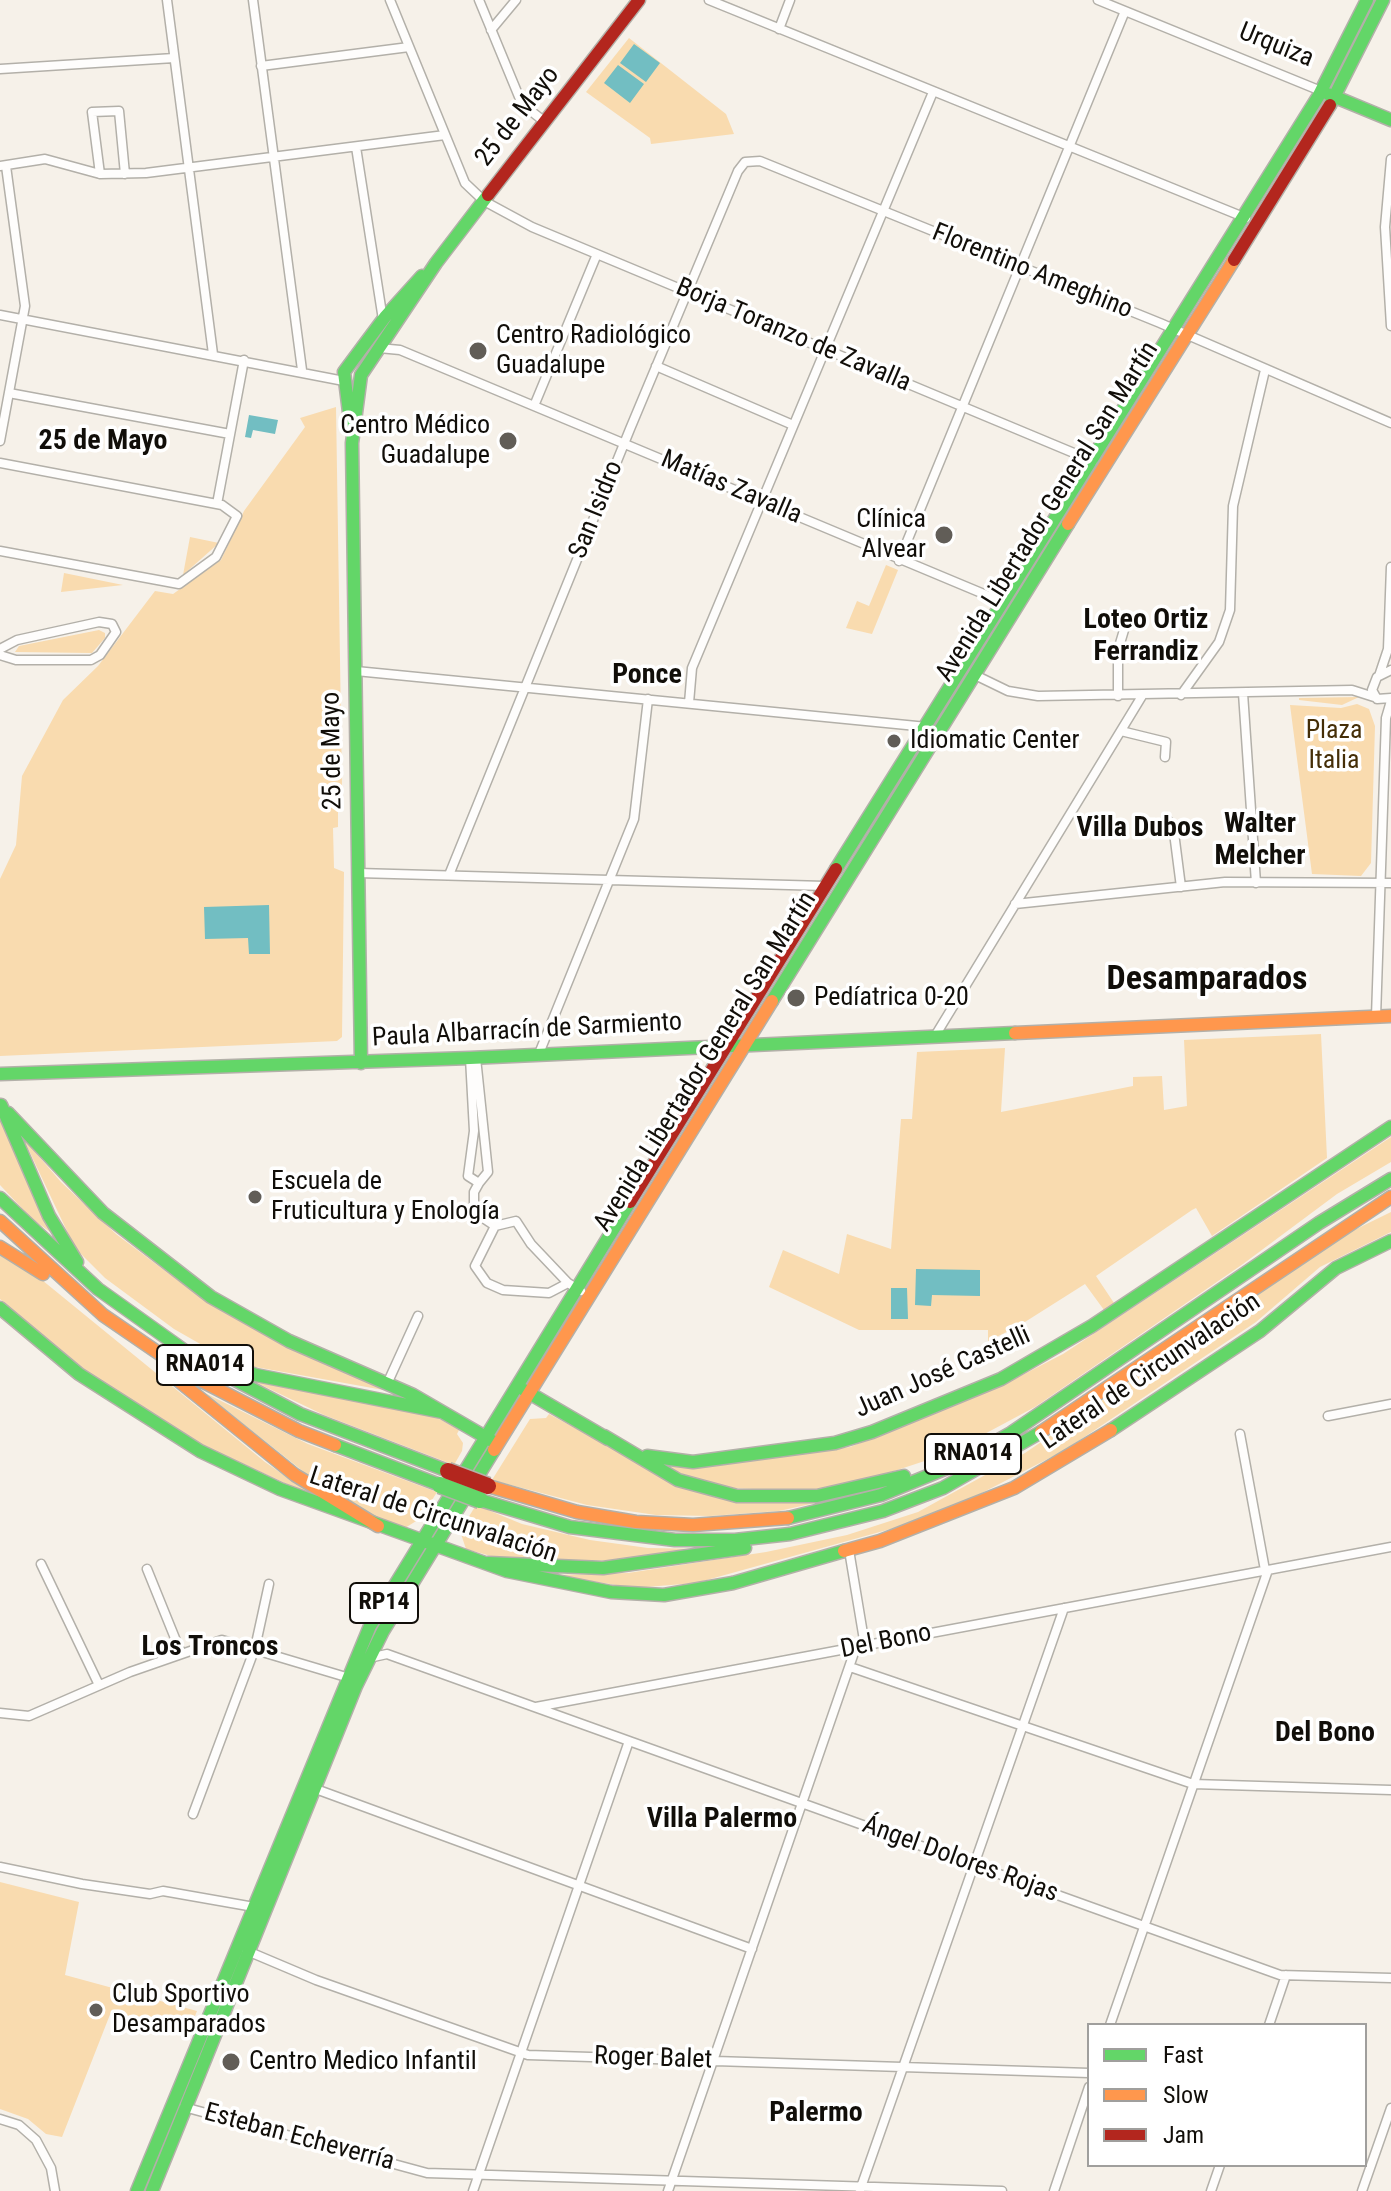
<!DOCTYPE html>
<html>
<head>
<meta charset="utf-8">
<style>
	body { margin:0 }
	#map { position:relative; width:1391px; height:2191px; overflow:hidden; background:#f6f1e9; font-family:"Roboto Condensed",sans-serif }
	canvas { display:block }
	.legend { position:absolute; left:1087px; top:2023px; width:280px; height:144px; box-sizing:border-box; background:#fff; border:2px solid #a09f9d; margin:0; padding:10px 14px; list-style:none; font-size:24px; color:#110e09 }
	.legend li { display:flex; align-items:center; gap:16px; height:40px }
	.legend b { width:40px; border:2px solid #a09f9d }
</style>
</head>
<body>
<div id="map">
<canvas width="1391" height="2191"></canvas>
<ul class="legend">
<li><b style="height:10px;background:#63d668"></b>Fast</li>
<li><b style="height:10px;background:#ff974d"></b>Slow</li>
<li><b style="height:10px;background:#b3261e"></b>Jam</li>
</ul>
</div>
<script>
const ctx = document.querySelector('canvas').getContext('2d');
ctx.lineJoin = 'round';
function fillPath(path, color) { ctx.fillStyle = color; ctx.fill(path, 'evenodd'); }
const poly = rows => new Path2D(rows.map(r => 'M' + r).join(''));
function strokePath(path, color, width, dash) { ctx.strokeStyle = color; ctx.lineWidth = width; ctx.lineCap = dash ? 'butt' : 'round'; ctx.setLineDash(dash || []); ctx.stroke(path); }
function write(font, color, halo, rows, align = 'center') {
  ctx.font = font + ' "Roboto Condensed",sans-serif'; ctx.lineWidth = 7; ctx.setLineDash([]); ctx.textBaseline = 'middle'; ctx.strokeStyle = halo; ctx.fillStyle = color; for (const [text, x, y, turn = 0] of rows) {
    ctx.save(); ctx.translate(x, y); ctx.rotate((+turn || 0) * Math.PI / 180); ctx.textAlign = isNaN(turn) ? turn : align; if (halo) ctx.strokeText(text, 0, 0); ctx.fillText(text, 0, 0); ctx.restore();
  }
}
fillPath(poly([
	[629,38,726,114,734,134,651,144,650,138,586,92],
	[336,407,342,786,338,791,338,827,333,828,334,868,344,872,342,1037,337,1041,0,1056,0,879,16,845,22,776,63,700,98,666,155,591,173,594,221,560,244,511,305,427,300,418],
	[190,537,219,543,183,575],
	[886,565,898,570,872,634,846,628,857,601,869,606],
	[64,573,123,585,61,592],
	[99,630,105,633,105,638,92,653,15,652,19,646],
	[1359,697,1342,705,1299,700,1299,698],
	[1357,704,1369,709,1375,726,1371,863,1361,876,1312,874,1290,705,1341,708],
	[1321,1034,1327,1158,1212,1236,1196,1208,1192,1210,1096,1276,1114,1303,1104,1310,1085,1284,1017,1327,988,1341,988,1330,859,1330,769,1287,783,1250,839,1274,847,1234,891,1249,901,1119,912,1119,917,1052,1005,1048,1001,1112,1133,1086,1133,1077,1162,1076,1164,1110,1187,1106,1184,1040],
	[0,1117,53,1234,32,1219,0,1185],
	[1391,1137,1391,1162,1337,1194,1243,1264,1035,1407,949,1453,879,1476,811,1491,724,1488,658,1466,699,1468,850,1447,1001,1386,1063,1354],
	[23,1138,61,1182,116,1234,204,1300,282,1345,389,1391,250,1366,216,1353,174,1329,105,1278,75,1248],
	[1391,1212,1391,1232,1320,1267,1256,1322,1065,1450,974,1497,905,1525,696,1583,634,1588,555,1575,628,1573,766,1552,847,1535,918,1512,1025,1453,1342,1236],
	[0,1254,42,1280,265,1462,317,1498,192,1440,84,1369,0,1299],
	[232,1371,436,1417,459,1430,457,1434,463,1443,462,1451,454,1465,324,1415],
	[203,1392,308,1444,437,1492,421,1518,405,1528,376,1517,338,1499],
	[549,1414,679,1484,833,1499,779,1511,710,1516,656,1515,587,1505,492,1480,530,1419,546,1418],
	[476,1505,522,1524,590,1540,648,1548,709,1549,644,1561,505,1560,466,1549,460,1531],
	[0,1882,79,1902,65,1975,197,2011,187,2036,111,2012,62,2137,46,2134,28,2119,0,2109]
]), '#f9dbaf');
fillPath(poly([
	[634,44,660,63,646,82,620,63],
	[618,65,644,84,630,103,604,83],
	[249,415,278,420,275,434,253,430,251,438,245,437],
	[269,905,270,954,249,954,248,938,205,939,204,907],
	[916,1269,980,1270,980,1296,932,1295,931,1306,915,1305],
	[891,1288,907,1288,908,1319,891,1319]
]), '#72bec2');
const street = poly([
	[167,0,213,354],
	[253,0,302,370],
	[390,0,465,183,484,201,532,227,1093,461],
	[479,0,522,104,545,122],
	[709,0,1246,218],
	[1098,0,1321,91],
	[779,29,790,0],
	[491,30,516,0],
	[261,66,409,47],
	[0,69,174,58],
	[356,147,383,320],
	[1391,159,1385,227,1391,326],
	[0,166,45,159,100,174,146,173,445,135],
	[100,174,92,112,119,111,125,174],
	[0,315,344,381],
	[379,348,400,350,1003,602],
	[656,366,793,425],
	[9,393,230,434],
	[534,406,597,254],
	[0,441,25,306,6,166],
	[0,463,222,505,237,516,216,557,179,584,0,551],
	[217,504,244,360],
	[899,561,1125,11],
	[0,649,17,640,99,622,112,624,116,632,100,655,91,660,16,660,0,655],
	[1391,670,1377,677,1372,690,1377,699,1391,698],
	[356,671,927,727],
	[975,675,1008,691,1038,696,1352,690,1374,697],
	[1379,676,1388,649,1391,567],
	[1243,693,1256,883],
	[1181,695,1219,642,1230,610,1233,506,1265,370],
	[1118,696,1118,650,1127,620,1139,620],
	[689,703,692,668,933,92],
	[1121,731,1166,742,1165,757],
	[1166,819,1173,825,1181,887],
	[358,873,825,886],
	[449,875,630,429,738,171,745,162,760,161,1160,323,1391,423],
	[1015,904,1225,882,1391,883],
	[1376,1017,1386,718,1391,701],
	[935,1036,1142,696],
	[538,1056,634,819,648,699],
	[470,1058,474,1131,468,1176,479,1183,488,1172,476,1058],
	[479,1183,474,1192,474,1212,495,1226],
	[568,1283,549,1293,503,1290,487,1283,475,1266,495,1226,516,1221,531,1244,568,1283,581,1291],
	[387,1384,418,1316],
	[1328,1416,1391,1404],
	[1240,1434,1265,1570],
	[849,1550,865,1646],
	[41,1564,99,1685],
	[147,1569,181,1653],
	[369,1658,387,1654,1280,1975,1391,1978],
	[850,1667,1193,1784,1391,1790],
	[536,1707,1391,1547],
	[0,1713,29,1716,130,1672,222,1640,346,1677],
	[313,1788,752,1949],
	[193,1814,255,1648,269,1584],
	[0,1867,82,1884,150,1894,163,1891,254,1907],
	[245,1950,316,1980,528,2055,1089,2073],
	[1110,2025,1268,1570],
	[1269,2025,1286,1975],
	[184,2107,427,2173,1002,2191],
	[0,2119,19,2125,36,2140,51,2168,55,2191],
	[860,2190,1064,1608],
	[473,2191,629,1741],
	[668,2191,856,1647],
	[1054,2191,1089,2087],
	[1211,2191,1220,2165],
	[1362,2191,1391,2108]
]);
const fast = poly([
	[1328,94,1391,120],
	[1330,105,1383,0],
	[350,420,344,372,385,317,422,276],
	[836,869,1318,97,1367,0],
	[772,1001,1068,524],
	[361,1063,352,443,361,375,436,263,488,195],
	[0,1074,470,1058,1015,1033],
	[1,1105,49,1216,77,1262],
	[8,1113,103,1213,211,1297,289,1341,413,1395,494,1442],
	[0,1198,98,1289,199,1361,300,1414,448,1471],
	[0,1308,79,1374,200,1451,280,1489,507,1571,611,1592,664,1595,733,1583,844,1551],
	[210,1358,256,1375,442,1412],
	[524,1390,608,1439],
	[1111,1430,1260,1331,1336,1268,1391,1241],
	[604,1436,678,1480,737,1496,817,1496,904,1476],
	[335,1445,440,1485],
	[647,1456,693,1462,835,1443,872,1432,1001,1379,1092,1326,1391,1127],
	[480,1500,570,1527,675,1540,735,1540,790,1534,883,1511,943,1488,1041,1432],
	[788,1518,881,1495,952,1466,1011,1433,1319,1223,1391,1179],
	[488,1563,603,1568,745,1548],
	[137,2191,370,1626,630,1202],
	[152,2191,356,1686,383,1631,494,1450]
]);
const slow = poly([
	[1068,524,1234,260],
	[1015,1033,1391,1016],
	[0,1221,103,1315,192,1376,299,1431,335,1445],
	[0,1247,43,1274],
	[164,1369,295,1475,378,1526],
	[1041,1432,1391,1197],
	[494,1450,772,1001],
	[488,1486,577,1512,636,1522,693,1525,788,1518],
	[844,1551,880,1541,1014,1488,1111,1430]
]);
const jam = poly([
	[488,195,639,0],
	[1234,260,1330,105],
	[630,1202,836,869]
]);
strokePath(street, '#b3b0a9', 11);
strokePath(fast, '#b3b0a9', 15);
strokePath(slow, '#b3b0a9', 15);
strokePath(jam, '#b3b0a9', 15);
strokePath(street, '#fefdfc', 8);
strokePath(fast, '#63d668', 12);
strokePath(slow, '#ff974d', 12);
strokePath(jam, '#b3261e', 12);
const fastBridge = poly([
	[440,1485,480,1500]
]);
const jamBridge = poly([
	[448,1471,488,1486]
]);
strokePath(fastBridge, '#b3b0a9', 19, []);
strokePath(jamBridge, '#b3b0a9', 19, []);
strokePath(fastBridge, '#63d668', 16);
strokePath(jamBridge, '#b3261e', 16);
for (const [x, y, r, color] of [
	[478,351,10,"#615d57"],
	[508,441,10,"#615d57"],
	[944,535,10,"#615d57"],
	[894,741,8,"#615d57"],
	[796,998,10,"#615d57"],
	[255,1197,8,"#615d57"],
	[96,2010,8,"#615d57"],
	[231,2062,10,"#615d57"]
]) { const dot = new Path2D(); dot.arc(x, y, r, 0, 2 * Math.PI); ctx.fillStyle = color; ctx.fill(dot); strokePath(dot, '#fff', 3); }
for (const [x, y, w] of [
	[205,1365,96],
	[973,1454,96],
	[384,1603,68]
]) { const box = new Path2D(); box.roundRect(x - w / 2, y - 20, w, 40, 6); ctx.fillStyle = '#fff'; ctx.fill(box); strokePath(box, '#110e09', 2); }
write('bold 24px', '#110e09', null, [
	["RNA014",205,1365],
	["RNA014",973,1454],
	["RP14",384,1603]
]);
write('26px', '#110e09', '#fff', [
	["Urquiza",1276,46,22],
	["25 de Mayo",518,117,-52],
	["Florentino Ameghino",1032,272,22],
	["Borja Toranzo de Zavalla",793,336,23],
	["Matías Zavalla",731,488,23],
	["San Isidro",597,510,-68],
	["Avenida Libertador General San Martín",1048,512,-58],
	["25 de Mayo",333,751,-91],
	["Paula Albarracín de Sarmiento",527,1031,-3],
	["Avenida Libertador General San Martín",706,1062,-58],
	["Lateral de Circunvalación",1151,1372,-34],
	["Juan José Castelli",943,1373,-24],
	["Lateral de Circunvalación",433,1516,18],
	["Del Bono",886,1642,-11],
	["Ángel Dolores Rojas",960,1860,20],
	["Roger Balet",653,2059,2],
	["Esteban Echeverría",299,2138,15]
]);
write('26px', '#110e09', '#fff', [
	["Centro Radiológico",496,336],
	["Guadalupe",496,366],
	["Centro Médico",490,426,"right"],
	["Guadalupe",490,456,"right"],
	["Clínica",926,520,"right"],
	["Alvear",926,550,"right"],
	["Idiomatic Center",910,741],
	["Pedíatrica 0-20",814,998],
	["Escuela de",271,1182],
	["Fruticultura y Enología",271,1212],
	["Club Sportivo",112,1995],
	["Desamparados",112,2025],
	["Centro Medico Infantil",249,2062]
], 'left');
write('26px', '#452e07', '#fff', [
	["Plaza",1334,731],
	["Italia",1334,761]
]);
write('bold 28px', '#110e09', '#fff', [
	["25 de Mayo",103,442],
	["Loteo Ortiz",1146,621],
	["Ferrandiz",1146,653],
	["Ponce",647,676],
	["Walter",1260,825],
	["Melcher",1260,857],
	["Villa Dubos",1140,829],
	["Los Troncos",210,1648],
	["Del Bono",1325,1734],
	["Villa Palermo",722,1820],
	["Palermo",816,2114]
]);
write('bold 34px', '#110e09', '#fff', [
	["Desamparados",1207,980]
]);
</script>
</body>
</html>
